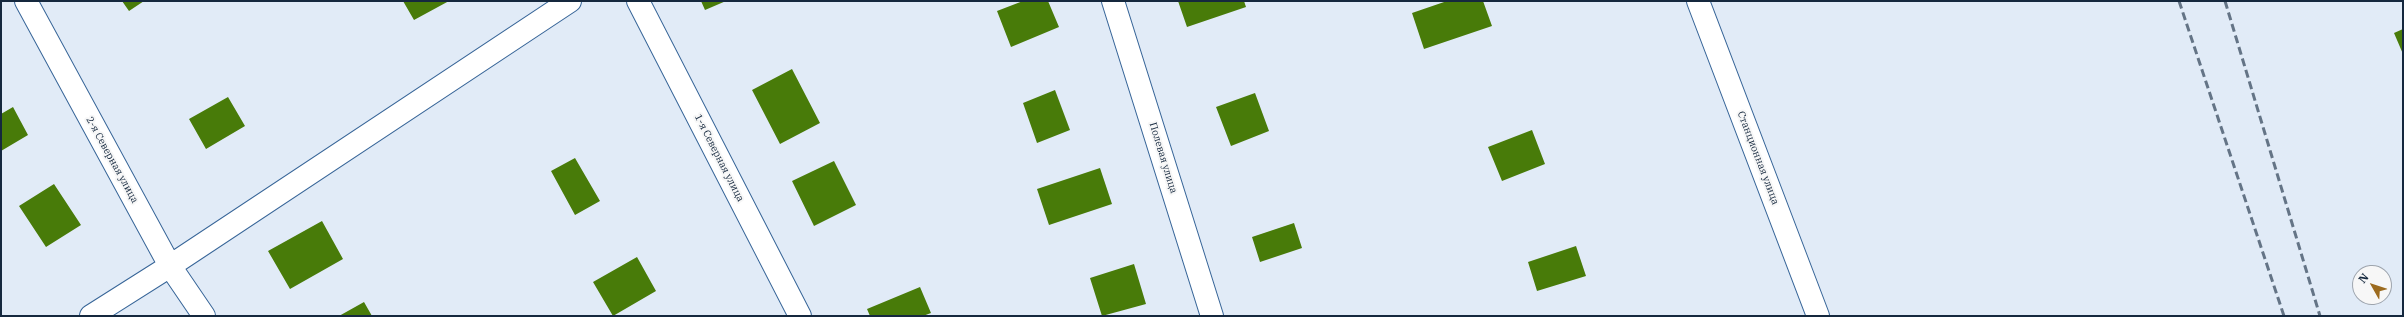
<!DOCTYPE html>
<html>
<head>
<meta charset="utf-8">
<style>
	body { margin:0 }
	#map { position:relative; width:2404px; height:317px; overflow:hidden; background:#e1ebf7; font-family:"IBM Plex Serif",serif }
	canvas { display:block }
	.frame { position:absolute; inset:0; border:2px solid #15283e; pointer-events:none }
	.north { position:absolute; left:2352px; top:265px; width:40px; height:40px; box-sizing:border-box; background:#f7f7f7; border:1px solid #9da4ad; border-radius:50%; rotate:309deg; font-size:11px; font-weight:700; line-height:16px; text-align:center; color:#15283e }
	.north::after { content:''; display:block; margin:auto; width:14px; height:18px; background:#9c6b1f; clip-path:polygon(50% 0,100% 100%,50% 72%,0 100%) }
</style>
</head>
<body>
<div id="map">
<canvas width="2404" height="317"></canvas>
<div class="frame"></div>
<div class="north">N</div>
</div>
<script>
const ctx = document.querySelector('canvas').getContext('2d');
ctx.lineJoin = 'round';
function fillPath(path, color) { ctx.fillStyle = color; ctx.fill(path, 'evenodd'); }
const poly = rows => new Path2D(rows.map(r => 'M' + r).join(''));
function strokePath(path, color, width, dash) { ctx.strokeStyle = color; ctx.lineWidth = width; ctx.lineCap = dash ? 'butt' : 'round'; ctx.setLineDash(dash || []); ctx.stroke(path); }
function write(font, color, halo, rows, align = 'center') {
  ctx.font = font + ' "IBM Plex Serif",serif'; ctx.lineWidth = 4; ctx.setLineDash([]); ctx.textBaseline = 'middle'; ctx.strokeStyle = halo; ctx.fillStyle = color; for (const [text, x, y, turn = 0] of rows) {
    ctx.save(); ctx.translate(x, y); ctx.rotate((+turn || 0) * Math.PI / 180); ctx.textAlign = isNaN(turn) ? turn : align; if (halo) ctx.strokeText(text, 0, 0); ctx.fillText(text, 0, 0); ctx.restore();
  }
}
fillPath(poly([
	[122,1,144,1,129,11],
	[403,1,449,1,414,20],
	[701,1,726,1,705,10],
	[1023,1,1048,1,1059,27,1011,47,997,11],
	[1178,1,1244,1,1246,7,1187,27],
	[1447,1,1483,1,1492,26,1424,49,1412,13],
	[2403,29,2403,54,2394,33],
	[792,69,820,123,780,144,752,90],
	[1055,90,1070,130,1037,143,1023,103],
	[1255,93,1269,131,1231,146,1216,107],
	[228,97,245,126,206,149,189,119],
	[13,107,28,135,1,151,1,114],
	[1532,130,1545,164,1502,181,1488,147],
	[575,158,600,201,575,215,551,171],
	[834,161,856,205,814,226,792,181],
	[1100,168,1112,204,1049,225,1037,189],
	[54,184,81,225,46,247,19,206],
	[322,221,343,259,290,289,268,251],
	[1294,223,1302,248,1260,262,1252,237],
	[1576,246,1586,276,1537,291,1528,262],
	[637,257,656,291,613,316,593,282],
	[1134,264,1146,304,1102,316,1090,278],
	[920,287,931,313,923,316,870,316,867,309],
	[364,302,372,316,339,316]
]), '#487b09');
const street = poly([
	[26,1,170,266,204,316],
	[638,1,800,316],
	[1113,1,1212,316],
	[1698,1,1818,316],
	[91,316,170,266,570,1]
]);
strokePath(street, '#376598', 24);
strokePath(street, '#fff', 22);
strokePath(poly([
	[2179,1,2284,316],
	[2225,1,2320,316]
]), '#647486', 3, [8, 4]);
write('10px', '#15283e', '#f7f7f7', [
	["1-я Северная улица",719,158,63],
	["Полевая улица",1163,158,73],
	["Станционная улица",1758,158,69],
	["2-я Северная улица",112,160,61]
]);
</script>
</body>
</html>
